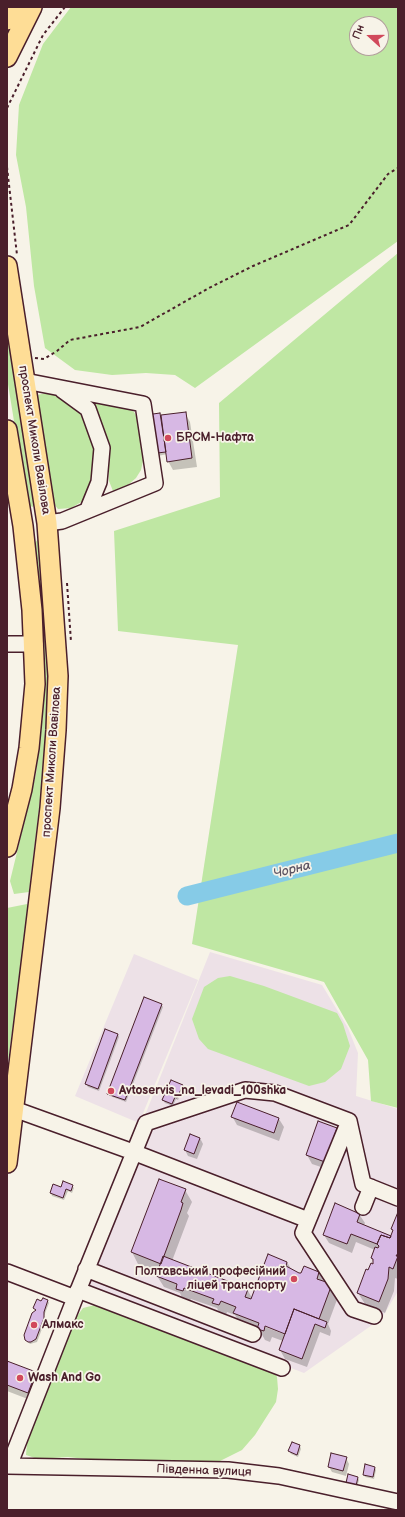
<!DOCTYPE html>
<html>
<head>
<meta charset="utf-8">
<style>
	body { margin:0 }
	#map { position:relative; width:405px; height:1517px; overflow:hidden; background:#f7f3e8; font-family:"Balsamiq Sans",sans-serif }
	canvas { display:block }
	.frame { position:absolute; inset:0; border:8px solid #4a1f2b; pointer-events:none }
	.north { position:absolute; left:349px; top:16px; width:40px; height:40px; box-sizing:border-box; background:#f7f3e8; border:1px solid #b29e9c; border-radius:50%; rotate:291deg; font-size:11px; font-weight:700; line-height:16px; text-align:center; color:#4a1f2b }
	.north::after { content:''; display:block; margin:auto; width:14px; height:18px; background:#d1495b; clip-path:polygon(50% 0,100% 100%,50% 72%,0 100%) }
</style>
</head>
<body>
<div id="map">
<canvas width="405" height="1517"></canvas>
<div class="frame"></div>
<div class="north">Пн</div>
</div>
<script>
const ctx = document.querySelector('canvas').getContext('2d');
ctx.lineJoin = 'round';
function fillPath(path, color) { ctx.fillStyle = color; ctx.fill(path, 'evenodd'); }
const poly = rows => new Path2D(rows.map(r => 'M' + r).join(''));
function strokePath(path, color, width, dash) { ctx.strokeStyle = color; ctx.lineWidth = width; ctx.lineCap = dash ? 'butt' : 'round'; ctx.setLineDash(dash || []); ctx.stroke(path); }
function write(font, color, halo, rows, align = 'center') {
  ctx.font = font + ' "Balsamiq Sans",sans-serif'; ctx.lineWidth = 3.5; ctx.setLineDash([]); ctx.textBaseline = 'middle'; ctx.strokeStyle = halo; ctx.fillStyle = color; for (const [text, x, y, turn = 0] of rows) {
    ctx.save(); ctx.translate(x, y); ctx.rotate((+turn || 0) * Math.PI / 180); ctx.textAlign = isNaN(turn) ? turn : align; if (halo) ctx.strokeText(text, 0, 0); ctx.fillText(text, 0, 0); ctx.restore();
  }
}
fillPath(poly([
	[210,952,322,985,348,1028,358,1053,356,1096,398,1109,398,1291,382,1318,304,1373,77,1286],
	[134,954,198,980,139,1123,75,1096]
]), '#ede1e7');
fillPath(poly([
	[71,7,398,7,398,241,195,388,175,375,146,373,112,375,75,370,45,348,34,286,26,207,16,155,19,105,43,44],
	[357,24,381,24,381,48,357,48],
	[398,253,398,1108,371,1101,368,1060,324,982,192,944,238,645,118,631,114,531,220,497,219,403],
	[7,320,34,502,33,507,30,506,26,495,7,378],
	[47,393,61,394,72,402,86,420,96,453,96,470,89,492,83,501,71,508,58,509,54,504,37,395],
	[87,399,123,404,134,412,139,421,143,461,141,470,136,478,128,485,113,491,109,481,107,444,102,424],
	[38,539,40,540,50,675,48,716,41,792,29,892,14,894,10,881,36,774,43,714,44,659,35,543],
	[27,904,29,907,7,1069,7,908],
	[230,976,264,986,337,1013,343,1024,350,1046,341,1069,325,1082,309,1086,208,1049,199,1039,192,1019,204,987,218,978],
	[95,1305,128,1313,273,1371,277,1377,278,1389,276,1402,255,1435,242,1450,218,1462,212,1463,95,1460,68,1457,38,1459,26,1455,27,1443,72,1323,83,1308]
]), '#bfe7a3');
fillPath(poly([
	[185,413,190,422,197,467,173,470,168,461,167,454,158,456,150,472,160,414,161,416],
	[161,1004,163,1007,126,1102,110,1096,108,1094],
	[118,1034,119,1037,99,1091,88,1087,86,1084],
	[182,1085,183,1088,178,1100,176,1099,173,1106,165,1103,163,1100],
	[232,1116,279,1119,284,1127,279,1141,237,1125],
	[336,1129,342,1137,330,1170,312,1164,307,1155],
	[200,1138,203,1144,197,1159,188,1156,185,1150],
	[72,1186,74,1188,72,1193,68,1191,64,1200,52,1196,51,1193],
	[185,1190,192,1202,187,1213,189,1216,172,1261,247,1289,252,1298,287,1262,291,1269,299,1274,302,1273,304,1268,319,1273,324,1282,331,1285,338,1297,328,1324,331,1331,330,1336,320,1332,307,1367,285,1359,280,1350,283,1341,272,1337,270,1342,265,1340,261,1333,241,1325,235,1315,227,1312,226,1316,220,1314,217,1308,191,1299,189,1302,183,1300,180,1293,164,1287,157,1276,159,1271,138,1264,132,1252],
	[261,1323,286,1333,286,1335,260,1325],
	[359,1214,365,1223,364,1225,391,1236,398,1215,398,1279,395,1278,394,1291,385,1313,365,1304,358,1293,368,1271,374,1265,372,1258,375,1250,356,1242,352,1253,329,1243,324,1235],
	[48,1301,49,1303,44,1316,45,1321,37,1342,30,1344,26,1340,36,1311,34,1308],
	[7,1362,35,1373,40,1381,33,1401,7,1391],
	[292,1443,300,1446,301,1449,298,1457,291,1454,289,1451],
	[346,1458,349,1464,346,1476,332,1472,329,1467],
	[375,1468,376,1470,374,1479,365,1477,364,1475],
	[358,1478,359,1480,357,1488,348,1486]
]), '#0003');
strokePath(poly([
	[187,896,398,843]
]), '#86cbe7', 19);
const building = poly([
	[186,412,192,458,167,462,161,415,186,412],
	[160,413,166,452,157,453,139,416,160,413],
	[144,997,162,1004,125,1100,107,1094,144,997],
	[105,1029,118,1034,98,1089,85,1084,105,1029],
	[171,1080,183,1085,177,1098,175,1097,172,1104,162,1100,171,1080],
	[237,1102,279,1118,274,1133,231,1117,237,1102],
	[318,1121,337,1128,325,1162,306,1155,318,1121],
	[190,1134,200,1138,194,1154,184,1150,190,1134],
	[159,1179,186,1189,181,1202,183,1203,181,1210,161,1264,131,1252,159,1179],
	[63,1181,73,1185,71,1191,66,1189,63,1198,50,1193,53,1184,61,1187,63,1181],
	[335,1203,360,1214,357,1222,391,1236,390,1238,381,1235,377,1244,351,1234,347,1244,323,1235,335,1203],
	[398,1212,398,1253,396,1256,398,1256,393,1269,389,1267,388,1279,379,1302,357,1293,366,1269,368,1270,371,1263,373,1264,373,1259,371,1258,375,1247,378,1248,379,1246,377,1244,381,1235,390,1238,393,1230,391,1229,398,1212],
	[268,1254,287,1262,286,1266,299,1273,301,1273,304,1266,319,1272,317,1279,332,1284,319,1319,294,1309,285,1334,265,1326,264,1331,257,1329,259,1323,233,1313,236,1307,221,1301,219,1305,212,1303,214,1299,184,1288,183,1291,176,1289,177,1284,156,1276,163,1256,248,1289,245,1297,251,1299,268,1254],
	[43,1298,48,1300,44,1312,44,1318,36,1339,31,1342,28,1342,25,1340,24,1335,32,1313,36,1310,33,1308,37,1299,41,1301,43,1298],
	[294,1309,327,1322,325,1328,315,1324,302,1359,279,1350,294,1309],
	[7,1361,36,1372,28,1393,7,1385,7,1361],
	[292,1442,300,1445,297,1455,288,1451,292,1442],
	[331,1453,347,1457,343,1471,328,1467,331,1453],
	[365,1464,375,1467,373,1477,363,1475,365,1464],
	[348,1474,358,1477,356,1486,346,1483,348,1474]
]);
fillPath(building, '#d7b8e4');
strokePath(building, '#4a1f2b', 1);
const minor = poly([
	[25,381,143,404,155,483,62,521,47,523],
	[62,390,88,409,102,448,99,482,88,509],
	[7,644,35,644],
	[14,1109,133,1152,308,1220],
	[349,1121,363,1184,398,1198],
	[363,1207,371,1187],
	[86,1269,253,1334],
	[7,1272,75,1298,9,1466],
	[78,1290,282,1368],
	[75,1298,146,1123,245,1090,275,1093,349,1121,303,1233,353,1309,374,1316],
	[7,1466,228,1470,279,1476,398,1502]
]);
const major = poly([
	[7,20,25,7],
	[7,57,32,7],
	[7,266,47,523,58,676,56,730,50,808,7,1163],
	[7,430,23,526,32,610,35,684,29,748,22,789,7,847]
]);
strokePath(minor, '#4a1f2b', 18);
strokePath(major, '#4a1f2b', 22);
strokePath(poly([
	[7,108,43,35,65,7],
	[7,167,17,255],
	[35,358,44,359,57,351,70,340,140,327,209,288,253,266,349,225,388,174,398,168],
	[67,583,71,642]
]), '#4a1f2b', 2, [3, 3]);
strokePath(minor, '#f7f3e8', 15);
strokePath(major, '#fedd96', 19);
for (const [x, y, r, color] of [
	[168,438,4,"#d1495b"],
	[111,1091,4,"#d1495b"],
	[294,1279,4,"#d1495b"],
	[34,1325,4,"#d1495b"],
	[20,1378,4,"#d1495b"]
]) { const dot = new Path2D(); dot.arc(x, y, r, 0, 2 * Math.PI); ctx.fillStyle = color; ctx.fill(dot); strokePath(dot, '#f7f3e8', 1.5); }
write('bold 12px', '#4a1f2b', '#f7f3e8', [
	["БРСМ-Нафта",176,438],
	["Avtoservis_na_levadi_100shka",119,1091],
	["Полтавський професійний",286,1272,"right"],
	["ліцей транспорту",286,1286,"right"],
	["Алмакс",42,1325],
	["Wash And Go",28,1378]
], 'left');
write('12px', '#4a1f2b', '#f7f3e8', [
	["проспект Миколи Вавілова",34,440,81],
	["проспект Миколи Вавілова",52,762,-86],
	["Південна вулиця",204,1471,2]
]);
write('italic 13px', '#5c5363', '#f7f3e8', [
	["Чорна",292,870,-14]
]);
</script>
</body>
</html>
